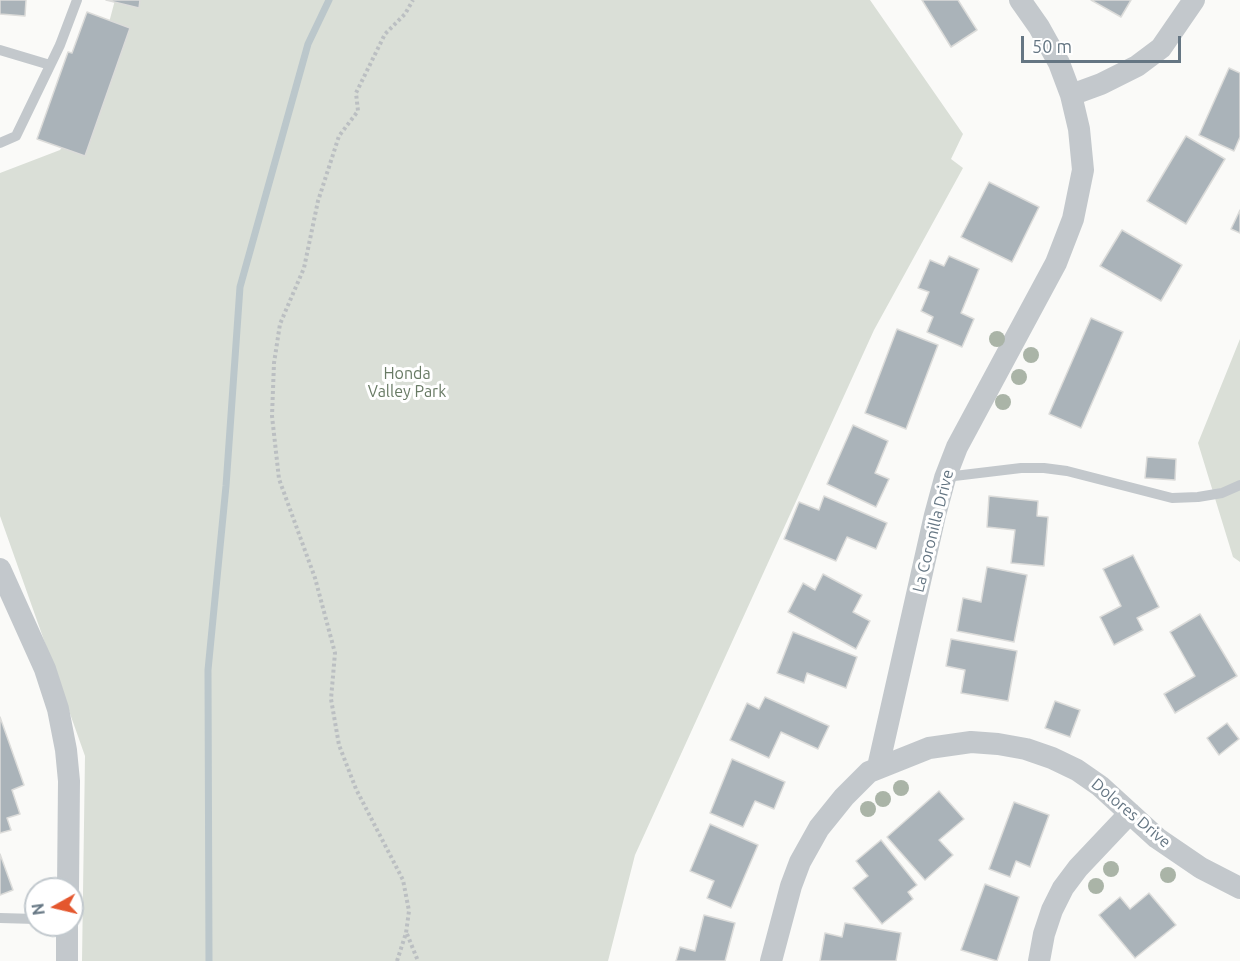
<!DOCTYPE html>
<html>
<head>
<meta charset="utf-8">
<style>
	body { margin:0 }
	#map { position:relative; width:1240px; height:961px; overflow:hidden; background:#fafaf8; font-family:Ubuntu,sans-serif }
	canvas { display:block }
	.north { position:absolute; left:24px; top:877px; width:60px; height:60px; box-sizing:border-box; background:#fff; border:2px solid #c1c8cd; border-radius:50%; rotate:262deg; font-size:16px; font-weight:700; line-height:24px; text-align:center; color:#657683 }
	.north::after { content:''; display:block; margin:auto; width:21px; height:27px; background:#e4572e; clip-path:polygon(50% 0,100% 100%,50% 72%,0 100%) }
	.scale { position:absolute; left:1021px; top:36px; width:160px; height:27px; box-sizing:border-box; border:3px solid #657683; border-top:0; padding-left:8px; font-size:18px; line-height:21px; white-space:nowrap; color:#657683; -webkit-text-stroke:4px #fff; paint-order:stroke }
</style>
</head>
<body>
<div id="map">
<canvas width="1240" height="961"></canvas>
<div class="north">N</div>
<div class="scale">50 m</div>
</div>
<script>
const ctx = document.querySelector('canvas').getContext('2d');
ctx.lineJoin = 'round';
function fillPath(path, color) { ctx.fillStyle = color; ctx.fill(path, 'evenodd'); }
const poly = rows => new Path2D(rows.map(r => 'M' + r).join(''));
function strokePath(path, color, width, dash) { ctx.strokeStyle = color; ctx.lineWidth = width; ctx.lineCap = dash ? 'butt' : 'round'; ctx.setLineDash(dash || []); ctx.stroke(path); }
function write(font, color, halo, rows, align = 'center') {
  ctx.font = font + ' Ubuntu,sans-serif'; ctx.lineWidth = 6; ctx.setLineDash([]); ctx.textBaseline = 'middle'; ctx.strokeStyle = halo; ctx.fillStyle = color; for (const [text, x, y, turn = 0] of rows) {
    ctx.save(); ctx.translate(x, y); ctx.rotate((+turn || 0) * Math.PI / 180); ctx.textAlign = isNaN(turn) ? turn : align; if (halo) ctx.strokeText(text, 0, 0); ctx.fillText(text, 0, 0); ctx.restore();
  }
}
fillPath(poly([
	[115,0,870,0,963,134,951,159,963,168,874,330,635,855,608,961,82,961,85,756,0,516,0,173,60,150,83,121],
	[1240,339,1240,562,1233,557,1198,443]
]), '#dadfd7');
strokePath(poly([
	[209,961,208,670,226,486,240,287,308,44,329,0]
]), '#bbc7cb', 7);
const building = poly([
	[0,0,26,0,25,16,0,14,0,0],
	[106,0,140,0,139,8,106,0],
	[922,0,958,0,977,30,951,47,922,0],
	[1091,0,1131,0,1121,17,1091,0],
	[87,12,130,28,85,156,37,139,68,52,72,53,87,12],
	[1229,68,1240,73,1240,137,1234,151,1199,135,1229,68],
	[1186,136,1225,159,1186,224,1147,201,1186,136],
	[989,182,1039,207,1012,262,961,237,989,182],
	[1240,210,1240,233,1231,229,1240,210],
	[1122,230,1182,265,1161,301,1100,266,1122,230],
	[949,256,979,269,961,313,974,319,962,347,927,332,933,317,921,311,929,292,918,288,930,260,944,266,949,256],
	[1091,318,1123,332,1081,428,1049,414,1091,318],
	[897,329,938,345,906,429,865,413,897,329],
	[853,425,888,441,875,473,889,479,876,507,827,484,853,425],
	[1147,457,1176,459,1175,480,1145,478,1147,457],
	[824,496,887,523,876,549,847,537,836,561,784,539,799,502,819,510,824,496],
	[989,496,1038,501,1037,516,1048,517,1044,566,1011,563,1015,530,987,527,989,496],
	[1133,555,1159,607,1137,618,1143,630,1114,645,1100,617,1121,606,1103,569,1133,555],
	[987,567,1027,575,1014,642,957,631,963,598,981,602,987,567],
	[823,574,862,595,853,612,870,621,856,649,788,612,803,583,815,590,823,574],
	[1200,614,1237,676,1175,713,1164,694,1195,676,1170,632,1200,614],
	[793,632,857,657,846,688,807,673,804,683,777,673,793,632],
	[951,639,1017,651,1008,701,961,693,965,670,946,666,951,639],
	[765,697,829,726,818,749,781,732,769,758,730,740,747,703,759,709,765,697],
	[1055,701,1080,710,1070,737,1045,728,1055,701],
	[0,717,24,785,12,790,20,814,7,818,11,830,0,833,0,717],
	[1227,723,1239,739,1219,755,1207,738,1227,723],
	[732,759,785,782,774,809,755,801,743,827,710,813,732,759],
	[939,791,964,819,939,840,953,855,925,880,887,837,939,791],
	[1014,802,1049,815,1030,867,1016,861,1010,877,989,869,1014,802],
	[710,824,758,845,731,908,707,898,714,881,690,871,710,824],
	[881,840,917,885,908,892,913,899,882,924,853,888,868,876,856,861,881,840],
	[0,854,13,890,0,895,0,854],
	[985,884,1019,897,997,961,961,950,985,884],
	[1149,893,1176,925,1135,958,1099,915,1120,897,1130,909,1149,893],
	[704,915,735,923,725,961,676,961,680,947,695,951,704,915],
	[845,923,901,933,896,961,820,961,825,933,842,937,845,923]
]);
fillPath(building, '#aab3b9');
strokePath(building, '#dcdcda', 1.5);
strokePath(poly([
	[407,934,418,961],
	[397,961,406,933,409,911,403,880,356,789,339,745,331,699,335,653,315,578,279,479,272,416,274,363,280,324,304,268,318,201,339,136,358,111,356,93,385,34,405,14,413,0]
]), '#bbbfc2', 4, [3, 3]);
strokePath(poly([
	[0,50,50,65],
	[0,143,16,136,60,45,77,0],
	[946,477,1021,468,1044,468,1067,471,1172,498,1198,497,1222,493,1240,485],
	[0,918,36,919]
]), '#c3c8cc', 10);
strokePath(poly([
	[1071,95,1101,84,1137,66,1161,48,1194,0],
	[0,569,45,669,58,709,66,750,69,781,68,889],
	[878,767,935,515,945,478,957,447,1056,263,1073,219,1083,170,1079,129,1071,95,1059,63,1039,27,1020,0],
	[67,961,67,925],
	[771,961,791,886,800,862,819,828,844,797,869,772,929,748,971,742,998,744,1026,749,1052,758,1077,770,1100,786,1157,838,1201,868,1240,888],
	[1039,961,1044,934,1052,910,1063,888,1078,868,1130,813]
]), '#c3c8cc', 22);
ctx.fillStyle = '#aab4a7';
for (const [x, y] of [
	[997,339],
	[1031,355],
	[1019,377],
	[1003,402],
	[901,788],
	[883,799],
	[868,809],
	[1111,869],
	[1168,875],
	[1096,886]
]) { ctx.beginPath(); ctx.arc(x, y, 8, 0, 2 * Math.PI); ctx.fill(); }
write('16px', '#687a64', '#fff', [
	["Honda",407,374],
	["Valley Park",407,392]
]);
write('16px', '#657683', '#fff', [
	["La Coronilla Drive",933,531,-76],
	["Dolores Drive",1131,813,40]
]);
</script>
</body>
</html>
